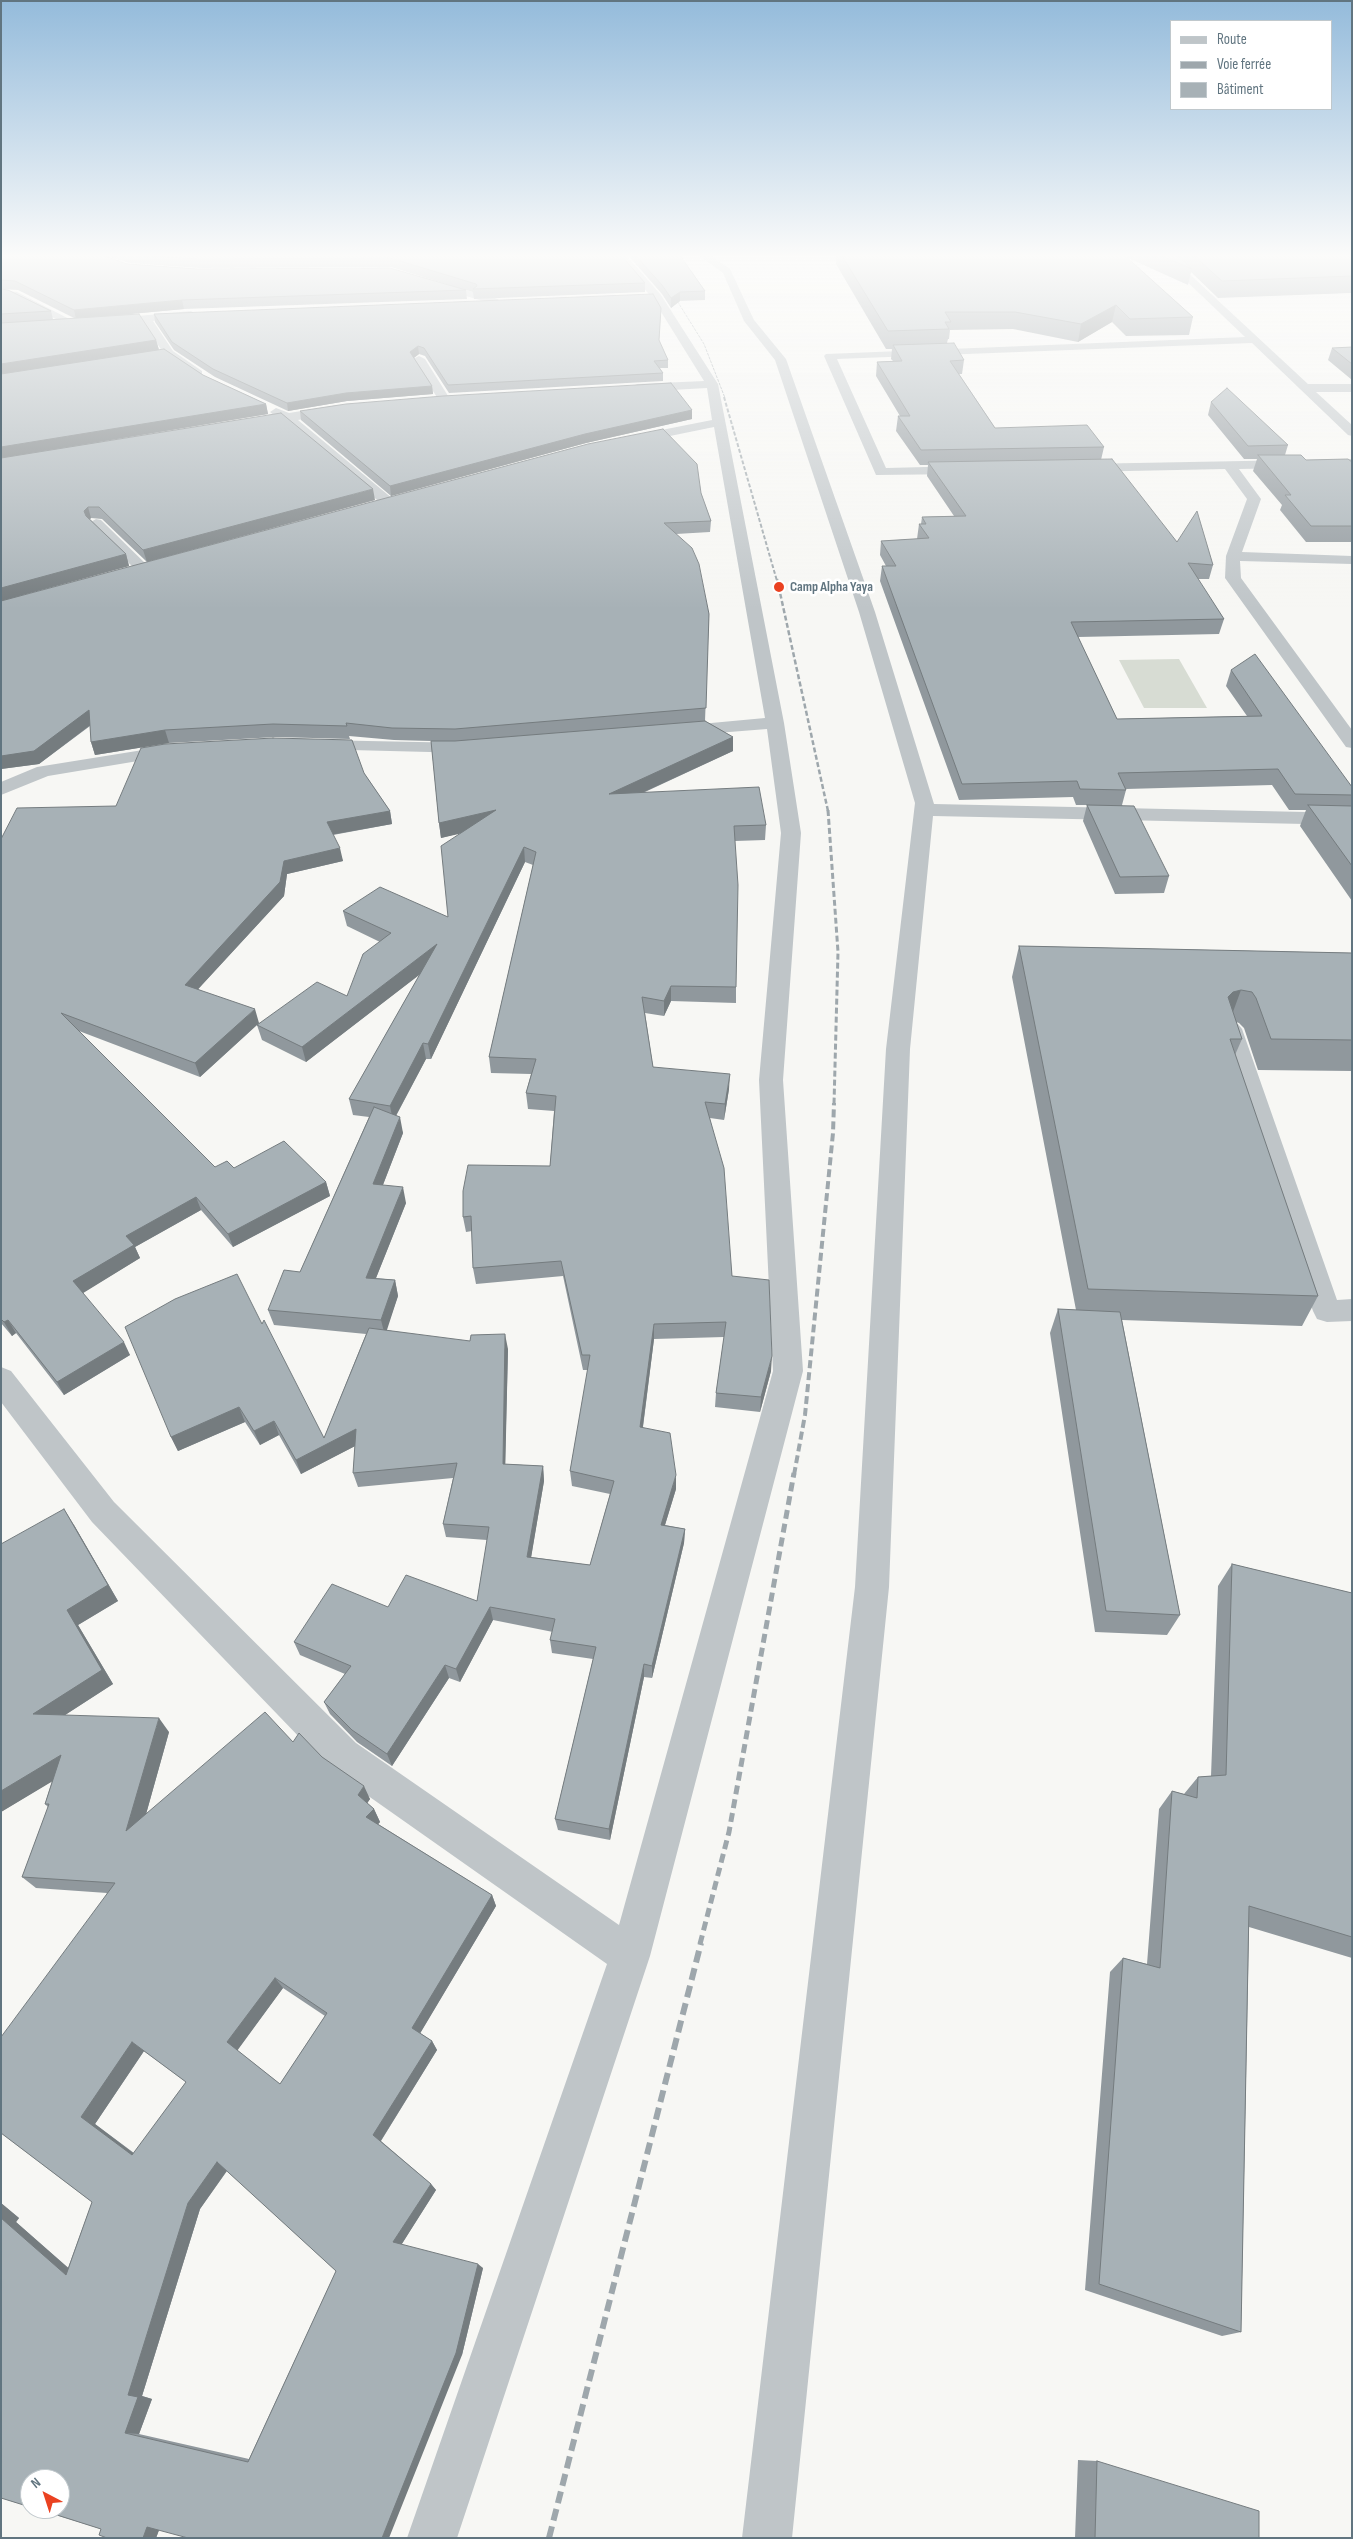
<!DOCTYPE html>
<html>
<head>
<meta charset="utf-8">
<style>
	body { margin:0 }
	#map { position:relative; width:1353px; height:2539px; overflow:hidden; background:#f7f7f4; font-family:"Sofia Sans Condensed",sans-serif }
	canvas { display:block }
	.frame { position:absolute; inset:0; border:2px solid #617580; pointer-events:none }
	.legend { position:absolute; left:1170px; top:20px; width:162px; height:90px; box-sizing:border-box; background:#fff; border:1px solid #c0c8cc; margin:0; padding:6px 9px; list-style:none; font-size:15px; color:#617580 }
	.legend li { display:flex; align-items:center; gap:10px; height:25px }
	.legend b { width:25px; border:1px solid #c0c8cc }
	.north { position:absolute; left:20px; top:2469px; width:50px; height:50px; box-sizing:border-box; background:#fff; border:1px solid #c0c8cc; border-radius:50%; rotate:320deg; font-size:14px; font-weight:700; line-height:20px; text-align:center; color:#617580 }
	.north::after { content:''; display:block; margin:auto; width:18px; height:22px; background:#ea4221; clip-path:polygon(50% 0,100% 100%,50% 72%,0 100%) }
</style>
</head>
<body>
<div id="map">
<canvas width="1353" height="2539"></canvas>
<div class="frame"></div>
<ul class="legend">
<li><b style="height:6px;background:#bfc5c8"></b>Route</li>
<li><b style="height:6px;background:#9ea7ac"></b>Voie ferrée</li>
<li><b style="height:14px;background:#a7b1b6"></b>Bâtiment</li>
</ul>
<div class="north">N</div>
</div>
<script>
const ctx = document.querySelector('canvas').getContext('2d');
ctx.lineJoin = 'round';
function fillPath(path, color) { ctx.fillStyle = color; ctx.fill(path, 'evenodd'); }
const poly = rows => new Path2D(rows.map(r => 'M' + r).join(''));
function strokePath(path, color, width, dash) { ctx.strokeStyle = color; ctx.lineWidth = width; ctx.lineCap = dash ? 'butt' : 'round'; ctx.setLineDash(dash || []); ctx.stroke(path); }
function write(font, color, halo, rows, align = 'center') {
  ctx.font = font + ' "Sofia Sans Condensed",sans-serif'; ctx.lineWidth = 5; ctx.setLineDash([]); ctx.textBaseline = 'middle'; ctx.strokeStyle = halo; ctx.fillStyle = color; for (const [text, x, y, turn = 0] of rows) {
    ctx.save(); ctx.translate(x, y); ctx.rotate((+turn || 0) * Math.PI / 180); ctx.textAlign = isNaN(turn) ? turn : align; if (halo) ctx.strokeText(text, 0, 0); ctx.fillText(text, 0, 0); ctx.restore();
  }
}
fillPath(poly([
	[1179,659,1207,708,1144,708,1119,660]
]), '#d7dcd3');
fillPath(poly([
	[615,254,625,254,661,295,718,384,784,723,801,833,783,1080,803,1371,650,1956,457,2538,407,2538,607,1964,330,1769,92,1522,1,1402,1,1367,11,1371,114,1502,356,1743,619,1925,773,1371,759,1080,781,833,767,729,679,736,673,735,670,731,673,727,679,726,765,718,714,427,631,444,625,440,631,436,712,420,707,388,637,392,631,388,637,384,704,381,653,299,615,254],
	[697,254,708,254,730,269,754,320,786,359,875,612,934,804,1352,813,1352,825,933,816,910,1049,889,1587,792,2538,742,2538,855,1587,886,1049,915,803,859,612,775,360,744,321,723,273,697,254],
	[1158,254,1168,254,1308,384,1352,384,1352,392,1316,392,1352,425,1352,436,1348,435,1252,343,837,359,886,468,965,466,972,470,965,474,876,475,824,356,826,354,1245,337,1158,254],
	[430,280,498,299,499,301,494,304,426,285,426,281,430,280],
	[1,290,17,292,79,324,74,327,70,326,11,297,1,296,1,290],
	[191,311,196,314,195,316,153,321,173,351,202,371,202,375,198,376,165,355,142,322,105,325,100,322,105,319,191,311],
	[419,356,425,359,450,399,448,402,440,402,438,399,413,359,419,356],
	[338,405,344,409,342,412,298,420,393,499,395,502,393,505,383,505,285,422,249,428,243,424,245,421,275,416,270,412,276,408,289,413,338,405],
	[1352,459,1352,467,1239,469,1261,499,1242,552,1352,556,1352,564,1240,561,1241,578,1352,730,1352,748,1346,747,1225,578,1226,556,1247,499,1225,469,1081,472,1074,468,1081,464,1352,459],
	[96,519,101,520,148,566,151,569,148,572,138,572,91,526,89,523,96,519],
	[317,740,469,743,475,744,478,748,475,752,469,753,311,749,308,745,311,741,317,740],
	[174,745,180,746,183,750,180,754,48,776,1,795,1,782,37,767,174,745],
	[1230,1022,1238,1024,1242,1029,1337,1300,1352,1299,1352,1321,1327,1322,1317,1319,1313,1311,1218,1029,1222,1024,1230,1022]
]), '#bfc5c8');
strokePath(poly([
	[671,291,704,344,725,398]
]), '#9ea7ac', 1, [3, 1]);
strokePath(poly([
	[724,397,777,581]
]), '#9ea7ac', 2, [4, 2]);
strokePath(poly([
	[777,579,828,811]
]), '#9ea7ac', 2.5, [5, 2.5]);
strokePath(poly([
	[828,810,838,952,834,1104]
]), '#9ea7ac', 3, [6, 3]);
strokePath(poly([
	[794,1475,805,1415,833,1133,834,1103]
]), '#9ea7ac', 4, [8, 4]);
strokePath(poly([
	[700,1944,729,1832,794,1473]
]), '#9ea7ac', 5, [9, 5]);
strokePath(poly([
	[549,2538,701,1943]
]), '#9ea7ac', 6, [12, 6]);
fillPath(poly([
	[1,254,197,269,449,285,391,267,199,268,130,263,100,254,620,254,645,283,645,292,474,299,473,292,466,290,467,299,184,309,131,314,156,340,159,350,203,375,266,404,268,414,100,442,375,500,147,562,102,519,91,518,90,519,126,554,129,566,19,596,701,493,711,521,710,532,676,534,709,614,705,721,733,737,733,751,645,792,766,825,765,840,735,841,736,987,736,1003,671,1001,664,1016,645,1013,653,1067,729,1089,724,1120,710,1118,732,1276,771,1371,760,1412,715,1407,716,1393,724,1337,654,1339,643,1427,676,1489,665,1525,685,1529,684,1543,652,1678,644,1677,610,1840,558,1830,555,1819,593,1659,552,1653,550,1640,553,1632,493,1620,460,1682,449,1678,392,1766,357,1742,330,1714,324,1702,345,1674,300,1655,294,1642,388,1607,477,1601,487,1540,446,1537,443,1524,453,1478,358,1487,353,1473,355,1446,301,1474,279,1435,260,1445,245,1422,178,1451,171,1437,262,1324,324,1438,366,1334,274,1325,268,1310,300,1272,369,1117,353,1115,349,1099,420,974,306,1062,262,1040,257,1025,200,1077,79,1031,215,1167,234,1168,326,1182,330,1196,233,1247,201,1210,135,1247,140,1258,82,1293,130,1355,64,1395,16,1333,12,1336,1,1323,1,839,116,806,364,773,390,811,392,824,333,835,343,861,287,874,284,896,198,989,259,1023,347,996,380,942,347,926,343,911,448,917,460,833,441,838,439,823,431,741,394,740,349,736,350,739,276,737,169,743,95,755,91,742,90,726,39,764,1,769,1,289,51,311,53,319,74,318,18,290,1,289],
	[525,862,533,865,489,1057,491,1073,531,1074,526,1093,528,1109,554,1111,550,1166,463,1217,466,1232,472,1231,473,1268,476,1284,563,1276,583,1370,588,1370,570,1471,572,1486,610,1494,590,1565,531,1557,544,1481,543,1466,505,1464,508,1349,386,1330,398,1296,395,1280,376,1278,406,1203,383,1185,403,1133,396,1116,426,1059,431,1059],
	[627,254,679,254,705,291,705,300,680,301,671,308,662,294],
	[837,254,1352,254,1352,293,1218,298,1191,272,1188,285,1126,257,1193,317,1189,335,1126,336,1112,322,1078,342,1013,329,950,330,949,339,948,339,947,343,964,360,962,374,959,374,995,428,1104,447,1101,460,1177,542,1213,565,1209,579,1197,579,1224,619,1219,634,1078,637,1117,719,1247,716,1226,686,1231,670,1352,787,1352,901,1300,826,1306,810,1289,810,1272,785,1126,789,1126,790,1122,805,1169,876,1164,893,1115,894,1083,821,1087,805,1076,805,1073,797,959,800,880,581,882,566,886,566,880,555,881,541,917,539,919,524,921,524,922,517,954,516,927,476,928,465,920,465,896,431,898,416,900,416,876,376,877,362,893,361,891,359,892,349,886,349,836,264],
	[661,308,659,341,668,360,668,368,660,368,663,373,663,381,449,393,425,356,419,354,414,358,432,386,433,394,347,401,288,411,215,377,174,350,155,322,154,314],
	[1352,347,1352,380,1328,360,1332,348],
	[1211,402,1288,445,1285,455,1306,460,1352,462,1352,542,1306,542,1280,510,1282,505,1253,471,1257,459,1244,459,1208,415],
	[692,410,692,419,586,443,391,496,301,420,300,411],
	[1019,946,1352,953,1352,1071,1258,1070,1244,1028,1239,1023,1236,1022,1242,1039,1235,1055,1318,1296,1302,1326,1122,1320,1180,1615,1167,1635,1095,1632,1050,1333,1058,1309,1076,1310,1012,977],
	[74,1525,118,1601,78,1625,113,1684,65,1715,169,1732,146,1814,293,1742,322,1757,370,1799,367,1803,374,1809,380,1822,378,1824,492,1895,496,1906,420,2033,432,2041,437,2050,381,2141,431,2184,436,2190,401,2245,483,2268,462,2355,159,2530,156,2538,107,2538,101,2529,1,2498,1,2203,19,2218,16,2222,68,2268,92,2202,1,2133,107,1893,36,1888,22,1877,48,1807,45,1804,52,1781,1,1812,1,1544],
	[283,1988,325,2016,280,2084,237,2050],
	[144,2051,186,2082,134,2153,95,2124],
	[227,2171,336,2271,249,2459,139,2434,152,2399,142,2396,200,2209],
	[1232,1564,1352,1593,1352,1958,1249,1927,1241,2332,1222,2336,1085,2290,1110,1972,1123,1958,1147,1964,1159,1809,1172,1791,1184,1794,1198,1777,1211,1776,1218,1586],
	[1078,2460,1097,2461,1259,2538,1075,2538]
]), '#90989d');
fillPath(poly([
	[680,292,680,301,671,308,671,298],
	[182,300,184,309,76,319,74,310],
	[1116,305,1112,322,1078,342,1081,324],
	[156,340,159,350,1,374,1,364],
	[418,346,419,354,411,360,410,352],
	[432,386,433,394,347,401,288,411,287,403,346,393],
	[266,404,268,414,1,458,1,447],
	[692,410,692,419,586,443,391,496,390,486,585,434],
	[373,489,375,500,147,562,143,550],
	[88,507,91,518,87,522,84,511],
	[126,554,129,566,1,601,1,588],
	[89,710,93,723,39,764,1,769,1,756],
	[165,730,169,743,95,755,91,742],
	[733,737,733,751,609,808,609,794],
	[496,810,498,825,441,838,439,823],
	[390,811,392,824,330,835,327,822],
	[524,847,525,862,431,1059,428,1044],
	[340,848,343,861,287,874,284,896,190,998,185,985,284,861],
	[437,944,440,959,306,1062,302,1047],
	[671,986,671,1001,664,1016,664,1001],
	[1241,990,1230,1020,1228,997,1233,992],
	[255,1009,259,1023,200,1077,195,1063],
	[423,1043,426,1059,393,1121,390,1106],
	[730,1074,729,1089,724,1120,725,1104],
	[400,1117,403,1133,377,1200,373,1184],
	[326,1182,330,1196,233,1247,228,1234],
	[403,1187,406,1203,370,1293,366,1278],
	[196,1197,201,1210,135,1247,140,1258,80,1295,73,1281,126,1236],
	[395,1280,398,1296,385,1336,381,1320],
	[8,1320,16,1333,12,1336,4,1322],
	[654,1324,654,1339,641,1441,640,1427],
	[505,1334,508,1349,505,1478,503,1464],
	[124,1342,130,1355,64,1395,57,1382],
	[772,1356,771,1371,760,1412,761,1397],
	[239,1407,245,1422,178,1451,171,1437],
	[274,1421,279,1435,260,1445,254,1431],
	[356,1429,361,1443,301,1474,296,1460],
	[543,1466,544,1481,529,1570,527,1557],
	[676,1475,676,1489,661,1538,661,1525],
	[64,1509,74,1525,118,1601,78,1625,113,1684,45,1728,33,1714,67,1610],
	[685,1529,684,1543,652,1678,652,1666],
	[490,1607,493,1620,460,1682,456,1669],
	[644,1664,644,1677,610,1840,609,1829],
	[445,1665,449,1678,392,1766,387,1754],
	[159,1718,169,1732,138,1843,126,1831],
	[61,1755,73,1769,1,1812,1,1791],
	[364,1786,370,1799,364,1808,358,1795],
	[374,1809,380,1822,373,1830,366,1817],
	[492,1895,496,1906,418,2037,412,2028],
	[275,1978,283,1988,237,2051,227,2042],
	[432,2041,437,2050,380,2142,373,2135],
	[132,2042,144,2051,95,2124,145,2162,132,2155,81,2117],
	[217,2162,228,2169,200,2209,142,2396,152,2399,139,2434,125,2433,128,2395,188,2203],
	[431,2184,436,2190,400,2247,393,2242],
	[1,2203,19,2218,16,2222,81,2279,66,2275,1,2218],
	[478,2264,483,2268,462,2355,389,2538,382,2538],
	[161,2525,156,2538,143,2538,147,2527]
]), '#757c7f');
const building = poly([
	[1,254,99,254,127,264,197,269,390,268,466,290,182,300,74,310,15,281,1,280,1,254],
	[126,254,620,254,645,283,473,289,477,286,476,284,390,258,197,259,126,254],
	[634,254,679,254,705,291,680,292,671,298,662,285,634,254],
	[841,254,1123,254,1193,317,1130,319,1116,305,1081,324,1015,312,945,312,951,322,945,322,949,329,888,331,841,254],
	[1158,254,1176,254,1192,269,1158,254],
	[1192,254,1352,254,1352,276,1222,281,1192,254],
	[1,289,8,290,51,311,1,314,1,289],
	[653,294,661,308,659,340,668,360,654,361,663,373,448,385,424,348,418,346,410,352,432,386,346,393,287,403,213,369,172,342,154,314,653,294],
	[139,314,156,340,1,364,1,323,139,314],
	[954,343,964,360,950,361,995,428,1087,425,1104,447,921,450,898,416,910,416,877,362,902,361,893,345,954,343],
	[1352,347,1352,364,1332,348,1352,347],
	[164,349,203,375,266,404,1,447,1,374,164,349],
	[671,383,692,410,585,434,390,486,300,411,346,404,443,396,671,383],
	[1227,388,1288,445,1248,446,1211,402,1227,388],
	[281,413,373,489,143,550,99,507,88,507,84,511,86,516,126,554,1,588,1,458,281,413],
	[663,429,697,464,701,493,711,521,664,523,692,548,699,564,709,614,706,708,455,729,392,728,346,723,347,726,273,724,165,730,91,742,89,710,34,751,1,756,1,601,588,444,663,429],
	[1258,455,1301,455,1306,460,1348,459,1352,462,1352,526,1311,526,1285,495,1291,495,1258,455],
	[1112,459,1177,542,1197,511,1213,565,1188,563,1224,619,1071,622,1117,719,1262,716,1231,670,1255,654,1352,787,1352,795,1295,794,1278,769,1118,773,1126,790,1080,789,1077,781,962,784,882,566,896,566,881,541,929,538,919,524,926,524,922,517,966,516,928,462,1112,459],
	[705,721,733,737,609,794,759,787,766,825,734,826,738,885,736,987,671,986,664,1001,642,997,653,1067,730,1074,725,1104,705,1102,724,1168,732,1276,769,1280,772,1356,761,1397,716,1393,726,1322,654,1324,640,1427,670,1433,676,1475,661,1525,685,1529,652,1666,644,1664,609,1829,555,1819,596,1647,550,1640,555,1619,490,1607,456,1669,445,1665,387,1754,352,1730,324,1702,351,1666,294,1642,332,1584,388,1607,406,1575,477,1601,489,1527,443,1524,457,1463,353,1473,356,1429,296,1460,274,1421,254,1431,239,1407,171,1437,125,1327,175,1299,237,1274,262,1324,264,1320,324,1438,369,1328,470,1341,471,1335,505,1334,503,1464,543,1466,527,1557,590,1565,614,1481,570,1471,590,1355,582,1355,561,1261,473,1268,471,1216,463,1217,463,1191,468,1165,550,1166,556,1096,526,1093,536,1059,489,1057,536,852,524,847,428,1044,423,1043,390,1106,349,1099,437,944,302,1047,257,1025,317,982,347,996,363,954,391,933,343,911,380,887,448,917,441,846,496,810,439,823,431,741,455,741,705,721],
	[273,738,352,740,364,773,390,811,327,822,340,848,284,861,280,882,185,985,255,1009,195,1063,61,1013,215,1167,227,1161,234,1168,284,1141,326,1182,228,1234,196,1197,126,1236,134,1245,73,1281,124,1342,57,1382,8,1320,4,1322,1,1319,1,839,17,808,116,806,141,748,165,744,273,738],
	[1087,805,1134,806,1169,876,1120,877,1087,805],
	[1308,805,1352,806,1352,866,1308,805],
	[1019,946,1352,953,1352,1040,1271,1039,1256,998,1252,992,1241,990,1233,992,1228,997,1242,1039,1230,1039,1318,1296,1088,1289,1019,946],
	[374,1107,400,1117,373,1184,403,1187,366,1278,395,1280,381,1320,268,1310,284,1270,300,1272,374,1107],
	[1058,1309,1120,1312,1180,1615,1106,1611,1058,1309],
	[64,1509,108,1585,67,1610,102,1670,33,1714,159,1718,126,1831,265,1712,293,1742,299,1733,322,1757,364,1786,358,1795,374,1809,366,1817,492,1895,412,2028,432,2041,373,2135,431,2184,393,2242,478,2264,456,2353,382,2538,188,2538,147,2527,143,2538,107,2538,99,2535,101,2529,38,2509,60,2509,60,2479,30,2479,30,2507,1,2498,1,2218,66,2275,92,2202,1,2133,1,2037,115,1883,22,1877,49,1804,45,1804,61,1755,1,1791,1,1544,64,1509],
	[275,1978,327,2013,280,2084,227,2042,275,1978],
	[132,2042,186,2082,132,2155,81,2117,132,2042],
	[217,2162,336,2271,248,2462,125,2433,138,2397,128,2395,188,2203,217,2162],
	[1232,1564,1352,1593,1352,1937,1249,1906,1241,2332,1099,2284,1123,1958,1160,1968,1172,1791,1197,1798,1198,1777,1226,1775,1232,1564],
	[1097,2461,1259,2511,1259,2538,1095,2538,1097,2461]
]);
fillPath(building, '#a7b1b6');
strokePath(building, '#757c7f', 1);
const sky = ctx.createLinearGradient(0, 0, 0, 609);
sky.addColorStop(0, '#94bbdb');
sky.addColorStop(0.42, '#fbfbfa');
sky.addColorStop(1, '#fbfbfa00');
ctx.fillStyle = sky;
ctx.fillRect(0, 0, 1353, 609);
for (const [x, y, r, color] of [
	[779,587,6,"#ea4221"]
]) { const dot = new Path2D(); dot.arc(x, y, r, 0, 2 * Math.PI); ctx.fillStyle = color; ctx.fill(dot); strokePath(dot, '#fff', 2); }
write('bold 14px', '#617580', '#fff', [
	["Camp Alpha Yaya",790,587]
], 'left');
</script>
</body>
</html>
